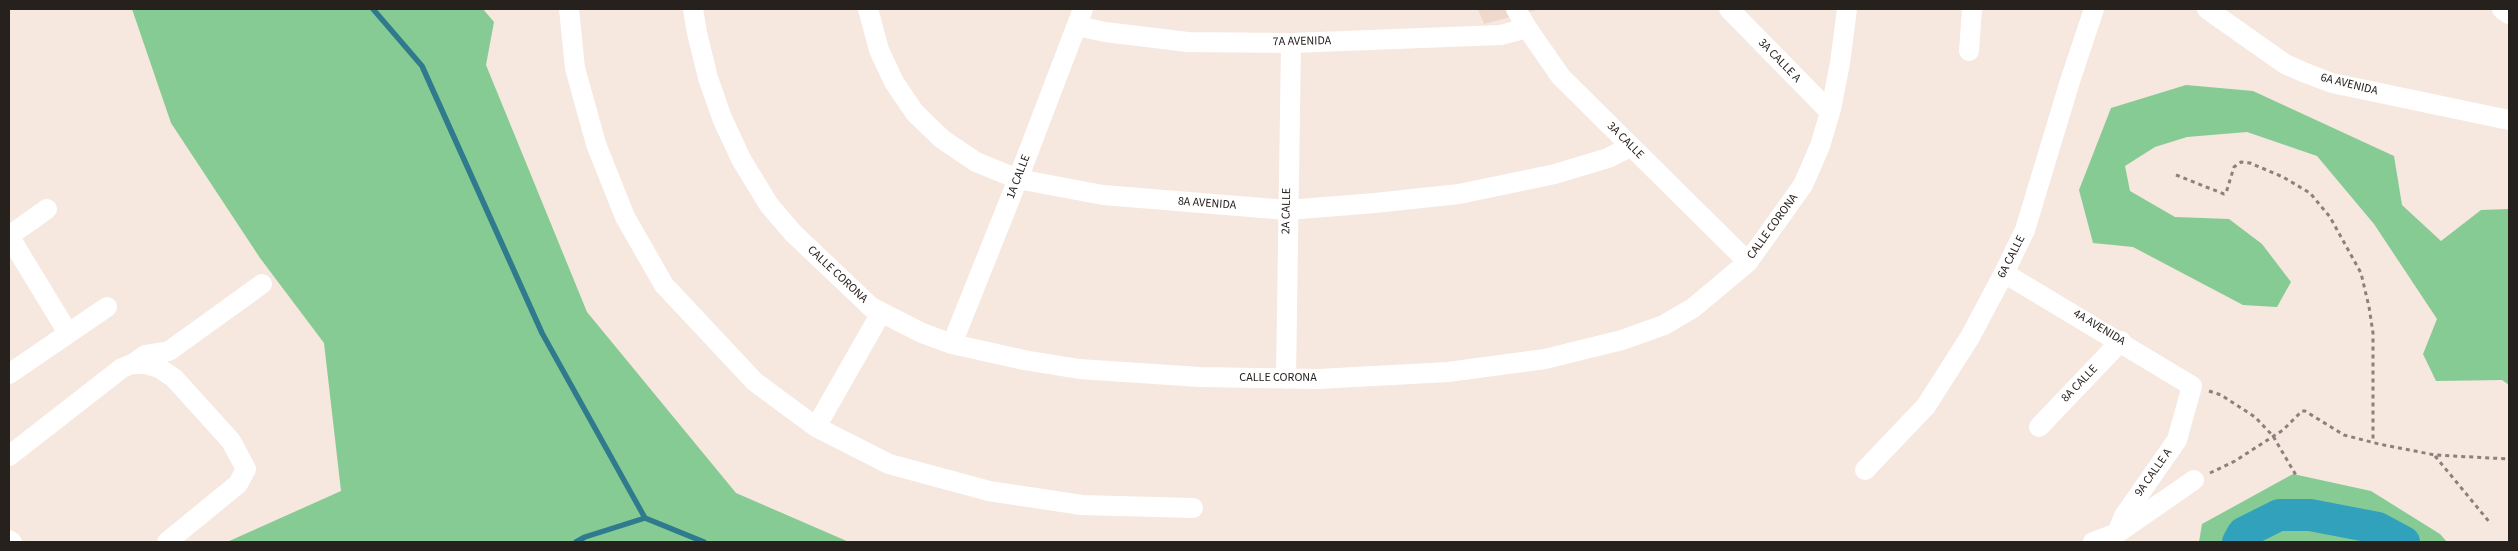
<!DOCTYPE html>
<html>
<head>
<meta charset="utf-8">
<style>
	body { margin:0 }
	#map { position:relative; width:2518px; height:551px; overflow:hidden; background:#f6e7df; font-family:"Source Sans 3",sans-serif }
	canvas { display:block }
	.frame { position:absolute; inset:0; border:10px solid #27211e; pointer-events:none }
</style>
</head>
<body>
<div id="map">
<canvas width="2518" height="551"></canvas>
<div class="frame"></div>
</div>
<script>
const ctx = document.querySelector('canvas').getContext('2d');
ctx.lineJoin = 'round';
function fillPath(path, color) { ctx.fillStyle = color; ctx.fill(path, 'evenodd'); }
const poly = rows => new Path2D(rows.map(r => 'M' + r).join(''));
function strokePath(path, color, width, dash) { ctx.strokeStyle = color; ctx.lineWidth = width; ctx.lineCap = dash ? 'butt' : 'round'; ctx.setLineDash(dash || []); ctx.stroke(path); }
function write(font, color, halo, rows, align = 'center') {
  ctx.font = font + ' "Source Sans 3",sans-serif'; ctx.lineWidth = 5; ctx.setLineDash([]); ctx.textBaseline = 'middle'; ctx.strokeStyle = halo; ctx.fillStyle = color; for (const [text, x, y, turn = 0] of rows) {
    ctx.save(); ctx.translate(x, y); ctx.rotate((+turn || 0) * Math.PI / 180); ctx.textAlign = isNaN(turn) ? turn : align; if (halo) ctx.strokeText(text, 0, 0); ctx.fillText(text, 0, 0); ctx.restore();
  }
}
fillPath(poly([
	[1478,9,1540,9,1484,24]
]), '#eed8cc');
fillPath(poly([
	[132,9,483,9,494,22,486,65,587,312,736,493,849,542,227,542,341,491,324,343,260,258,171,123],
	[2186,85,2253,91,2394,156,2402,205,2441,241,2481,210,2509,209,2509,385,2502,380,2436,381,2423,354,2437,319,2374,224,2317,156,2247,132,2187,137,2155,147,2125,166,2130,191,2175,217,2229,219,2262,244,2291,282,2277,307,2243,305,2133,247,2093,243,2079,190,2111,108],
	[2293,474,2371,491,2440,534,2447,542,2199,542,2202,524]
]), '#87cb94');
strokePath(poly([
	[373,9,422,66,542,333,645,518,704,542],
	[576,542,585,537,645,518]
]), '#2f7b8d', 5.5);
strokePath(poly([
	[2238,542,2243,533,2279,515,2310,515,2378,528,2404,542]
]), '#32a2bc', 32);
strokePath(poly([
	[2176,175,2224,194,2226,193,2234,167,2241,162,2250,163,2283,177,2310,193,2330,217,2361,273,2369,307,2373,333,2373,442],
	[2209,391,2221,395,2255,417,2273,436,2297,477],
	[2435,456,2491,524],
	[2210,473,2235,461,2283,430,2302,411,2305,411,2344,435,2379,444,2435,455,2509,459]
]), '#8b817c', 3, [4, 4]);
strokePath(poly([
	[569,9,575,68,596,144,625,217,664,285,755,382,816,427,889,464,989,491,1082,505,1193,508],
	[693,9,697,33,708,78,722,118,741,159,769,205,793,233,871,307,922,333,952,344,1024,360,1079,369,1200,377,1318,379,1448,372,1545,359,1622,340,1664,325,1693,308,1748,262,1803,185,1820,146,1831,109,1840,63,1847,9],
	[868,9,879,50,894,82,915,113,942,139,976,162,1018,179,1103,195,1287,210,1375,203,1459,194,1555,174,1608,158,1630,147],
	[1516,9,1527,28,1561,77,1748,262],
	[1729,9,1830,112],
	[2207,9,2285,64,2308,74,2332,83,2509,120],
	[2502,9,2509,14],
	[1077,26,1105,32,1188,42,1291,43,1501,35,1527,28],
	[1969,51,1972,9],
	[9,236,68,333],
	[9,236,47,209],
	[2004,273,2192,386,2177,440,2124,516,2117,533,2093,542],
	[952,344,1018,179,1083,9],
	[133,364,145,355,169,351,262,284],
	[9,374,107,307],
	[1286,379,1291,43],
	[816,427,881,313],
	[2039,427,2121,341],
	[9,456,122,368,132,364,145,364,159,368,174,378,231,441,246,469,238,484,167,542],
	[1865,470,1926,406,1970,337,2004,273,2025,230,2070,81,2094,9],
	[2119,532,2194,480],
	[9,540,12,542]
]), '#fff', 20);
write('12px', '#27211e', '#fff', [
	["7A AVENIDA",1302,42,-1],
	["3A CALLE A",1779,61,46],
	["6A AVENIDA",2349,85,14],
	["3A CALLE",1625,141,45],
	["1A CALLE",1019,177,-69],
	["8A AVENIDA",1207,204,4],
	["2A CALLE",1287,211,-89],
	["CALLE CORONA",1773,227,-54],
	["6A CALLE",2012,257,-63],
	["CALLE CORONA",837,275,43],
	["4A AVENIDA",2099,328,31],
	["CALLE CORONA",1278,378],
	["8A CALLE",2080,384,-46],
	["9A CALLE A",2154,473,-55]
]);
</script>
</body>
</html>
